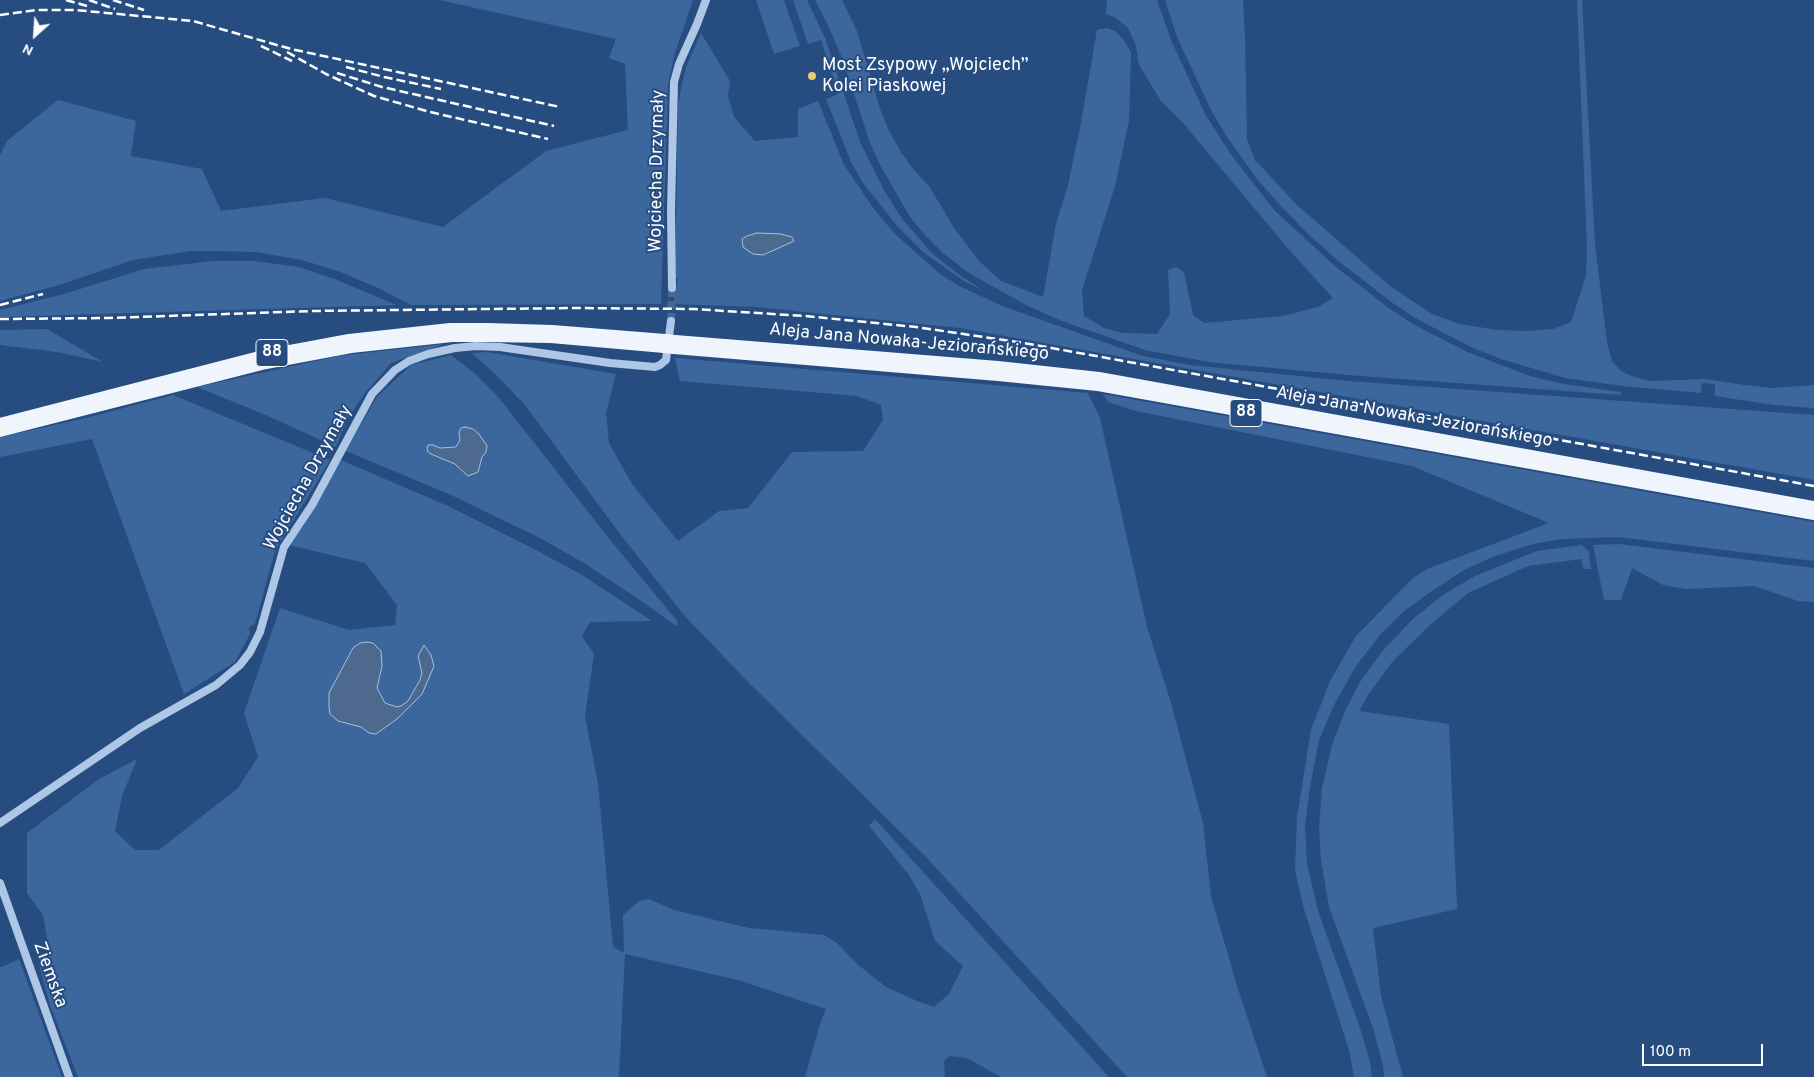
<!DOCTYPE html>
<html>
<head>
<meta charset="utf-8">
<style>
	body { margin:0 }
	#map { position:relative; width:1814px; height:1077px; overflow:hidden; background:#274d80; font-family:Overpass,sans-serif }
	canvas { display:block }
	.north { position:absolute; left:10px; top:10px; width:50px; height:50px; -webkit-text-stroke:4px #274d80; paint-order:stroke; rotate:206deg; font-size:14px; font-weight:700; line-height:20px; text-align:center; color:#fff }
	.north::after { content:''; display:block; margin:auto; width:18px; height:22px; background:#fff; clip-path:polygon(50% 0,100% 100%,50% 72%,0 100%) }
	.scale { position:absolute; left:1642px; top:1044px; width:121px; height:22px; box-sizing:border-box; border:2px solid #fff; border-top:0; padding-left:6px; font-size:15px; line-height:18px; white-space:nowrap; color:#fff; -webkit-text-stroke:4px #274d80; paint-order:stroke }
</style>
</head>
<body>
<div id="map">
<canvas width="1814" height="1077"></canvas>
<div class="north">N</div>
<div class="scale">100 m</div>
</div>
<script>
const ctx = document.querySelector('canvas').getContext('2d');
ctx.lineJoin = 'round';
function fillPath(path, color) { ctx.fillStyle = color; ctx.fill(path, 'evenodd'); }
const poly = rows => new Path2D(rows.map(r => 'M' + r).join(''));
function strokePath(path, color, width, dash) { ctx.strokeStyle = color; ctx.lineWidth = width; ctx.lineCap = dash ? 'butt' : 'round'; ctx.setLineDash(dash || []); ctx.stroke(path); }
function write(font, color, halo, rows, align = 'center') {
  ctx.font = font + ' Overpass,sans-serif'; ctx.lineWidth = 4; ctx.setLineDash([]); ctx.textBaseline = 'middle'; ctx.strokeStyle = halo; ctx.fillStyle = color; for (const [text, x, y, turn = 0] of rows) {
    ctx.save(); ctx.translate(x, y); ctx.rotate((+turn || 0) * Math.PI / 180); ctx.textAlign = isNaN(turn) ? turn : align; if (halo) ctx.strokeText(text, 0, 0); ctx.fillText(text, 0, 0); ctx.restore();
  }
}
fillPath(poly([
	[439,0,693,0,675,53,668,85,661,304,411,305,378,288,338,271,302,260,256,252,211,251,190,251,133,260,59,285,0,301,0,155,7,141,58,100,136,121,131,156,202,169,221,211,325,198,443,227,546,151,628,130,625,64,609,58,616,39],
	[756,0,784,0,800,46,774,54],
	[793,0,807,0,825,38,860,142,884,190,902,219,933,254,958,274,982,290,964,281,923,252,898,227,863,183,851,162,826,99,838,94,821,40,808,44],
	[815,0,842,0,857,31,879,106,889,131,901,152,913,169,929,186,954,228,980,262,1001,281,1043,297,1056,224,1068,185,1081,123,1097,30,1107,28,1115,31,1124,40,1131,53,1129,121,1115,186,1082,290,1084,316,1104,328,1123,333,1157,334,1170,314,1168,270,1176,267,1184,272,1193,315,1204,323,1283,316,1318,307,1333,298,1291,252,1183,123,1161,101,1139,65,1136,46,1128,28,1116,18,1106,14,1107,0,1157,0,1171,40,1205,114,1232,156,1275,211,1336,267,1390,309,1413,324,1467,352,1530,376,1564,384,1621,392,1620,395,1348,375,1209,362,1145,350,1062,321,1028,306,969,273,943,253,926,236,910,217,880,165,870,143,843,60,828,25],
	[1165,0,1243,0,1245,36,1247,139,1255,160,1296,204,1390,286,1432,314,1460,324,1497,330,1525,331,1553,329,1571,322,1586,276,1587,249,1577,0,1582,0,1595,244,1607,343,1612,361,1621,371,1634,377,1650,381,1706,379,1744,385,1773,388,1814,385,1814,408,1773,405,1715,396,1715,384,1702,383,1701,393,1622,386,1565,378,1501,359,1471,347,1417,319,1394,304,1341,263,1310,236,1279,204,1257,179,1227,137,1212,112,1177,37],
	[701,33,730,81,728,96,734,117,755,141,798,137,798,109,818,101,844,165,874,209,894,233,940,274,961,287,1005,307,1143,356,1190,365,1348,381,1814,415,1814,480,960,328,756,307,673,304,678,279,675,278,678,105,682,83,687,65],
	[771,233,788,236,741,242,743,237],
	[212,261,254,261,299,267,337,280,396,305,0,317,0,310,64,294,144,269],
	[47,329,103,362,57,352,0,345,0,330],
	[444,344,391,363,365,393,347,420,336,447,268,416,197,387,338,356],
	[487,352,616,374,606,413,609,443,632,484,678,541,719,511,748,508,792,452,863,451,883,420,881,405,857,396,680,381,675,358,1088,393,1100,418,1147,627,1171,703,1203,823,1211,896,1237,986,1267,1077,1127,1077,927,858,747,681,683,614,620,534,525,405,497,376,472,353],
	[451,355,474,373,499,398,611,541,678,622,676,626,637,598,587,565,542,539,451,495,346,451,376,398,411,365],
	[1103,394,1814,522,1814,561,1618,537,1563,539,1537,543,1495,556,1464,570,1429,593,1403,612,1380,635,1356,666,1334,705,1319,740,1310,787,1305,826,1307,864,1318,911,1360,1028,1370,1062,1372,1077,1354,1077,1349,1050,1304,909,1295,871,1297,817,1311,730,1330,681,1356,636,1413,578,1427,569,1549,523,1412,466,1136,411,1108,402],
	[173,395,330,460,275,551,255,624,249,627,250,634,235,662,184,694,92,439,0,457,0,437,86,418],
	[341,460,448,506,536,550,582,575,652,621,590,622,582,636,594,654,585,716,598,784,613,947,624,953,623,915,639,901,649,899,674,910,749,928,824,935,837,943,857,964,886,987,917,1001,934,1007,949,994,963,966,935,941,920,894,909,875,869,826,875,819,1109,1077,1001,1077,967,1058,949,1056,944,1061,945,1077,805,1077,821,1021,826,1009,738,980,625,954,619,1077,78,1077,50,1005,39,965,49,949,43,915,27,893,27,833,99,779,137,759,122,796,115,831,135,850,159,850,238,788,258,757,244,713,280,608,349,630,395,625,397,605,365,563,289,545,303,527],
	[353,648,381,674,377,688,385,703,397,707,401,706,408,701,420,680,422,673,418,656,434,666,397,719,376,734,369,733,361,727,338,721,330,714,329,693],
	[1619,544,1814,568,1814,602,1798,601,1754,586,1686,589,1663,585,1632,568,1621,600,1604,600,1593,545],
	[1582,545,1589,552,1591,569,1584,569,1581,559,1528,566,1468,593,1432,623,1392,662,1368,695,1359,711,1449,724,1457,909,1373,928,1381,996,1403,1077,1384,1077,1383,1066,1374,1031,1329,907,1321,860,1319,829,1322,788,1332,745,1346,709,1360,682,1384,649,1415,617,1443,595,1475,576,1537,551],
	[19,959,62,1077,0,1077,0,967,2,967]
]), '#3c679d');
const water = poly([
	[757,233,781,234,792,237,794,241,763,255,753,254,743,247,742,239,747,236,757,233],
	[465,427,473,429,479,434,487,446,486,452,482,457,478,472,468,476,455,464,431,454,428,452,427,448,428,445,433,445,440,448,456,447,460,440,459,432,461,428,465,427],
	[366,642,373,643,381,651,382,666,377,688,385,703,397,707,401,706,408,701,420,680,422,673,418,656,424,645,431,655,434,666,422,694,397,719,376,734,369,733,361,727,338,721,330,714,329,707,329,693,353,648,360,643,366,642]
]);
fillPath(water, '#4d698d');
strokePath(water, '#a3c2e6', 1);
strokePath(poly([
	[671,321,672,288]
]), '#476893', 8, [8, 4]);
strokePath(poly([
	[672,288,671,210,674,82,679,64,697,24,706,0],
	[0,823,140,728,216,685,240,665,250,652,260,632,284,547,312,505,372,394,395,370,409,361,428,354,455,348,476,346,500,347,610,363,655,367,660,365,666,360,671,321],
	[0,883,69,1077]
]), '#aec7e6', 8);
strokePath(poly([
	[675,340,998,366,1099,377,1814,506],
	[674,349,998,376,1098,386,1814,515],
	[0,423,263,355,349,339,450,328,488,328,552,330,665,339],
	[0,432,266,364,351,348,452,337,487,337,551,338,664,348]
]), '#eff4fd', 10);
strokePath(poly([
	[66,0,87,6],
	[89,0,115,9],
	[113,0,144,10],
	[0,15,36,10,75,10,193,21,291,49,560,107],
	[261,46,292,61],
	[287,52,326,74,374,96,430,112,548,139],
	[346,67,384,77,441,89],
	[337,73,382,87,554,126],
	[0,305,43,294],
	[0,319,109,318,312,311,575,308,694,309,805,316,916,327,1024,343,1814,486]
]), '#fff', 2.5, [9, 4]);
strokePath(poly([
	[665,339,675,340],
	[664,348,674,349]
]), '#eff4fd', 10);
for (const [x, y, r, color] of [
	[812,76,5,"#eecb74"]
]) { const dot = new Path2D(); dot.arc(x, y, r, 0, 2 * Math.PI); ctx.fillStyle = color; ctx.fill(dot); strokePath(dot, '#274d80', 2); }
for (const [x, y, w] of [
	[272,353,32],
	[1246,413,32]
]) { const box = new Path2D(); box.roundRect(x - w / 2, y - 13.5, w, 27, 4); ctx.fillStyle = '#274d80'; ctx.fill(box); strokePath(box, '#fff', 1); }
write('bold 16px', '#fff', null, [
	["88",272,353],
	["88",1246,413]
]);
write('18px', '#fff', '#274d80', [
	["Most Zsypowy „Wojciech”",822,66],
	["Kolei Piaskowej",822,87]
], 'left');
write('18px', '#fff', '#274d80', [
	["Wojciecha Drzymały",658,171,-89],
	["Aleja Jana Nowaka-Jeziorańskiego",909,343,5],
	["Aleja Jana Nowaka-Jeziorańskiego",1414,418,10],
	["Wojciecha Drzymały",309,478,-61],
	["Ziemska",49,975,70]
]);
</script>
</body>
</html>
